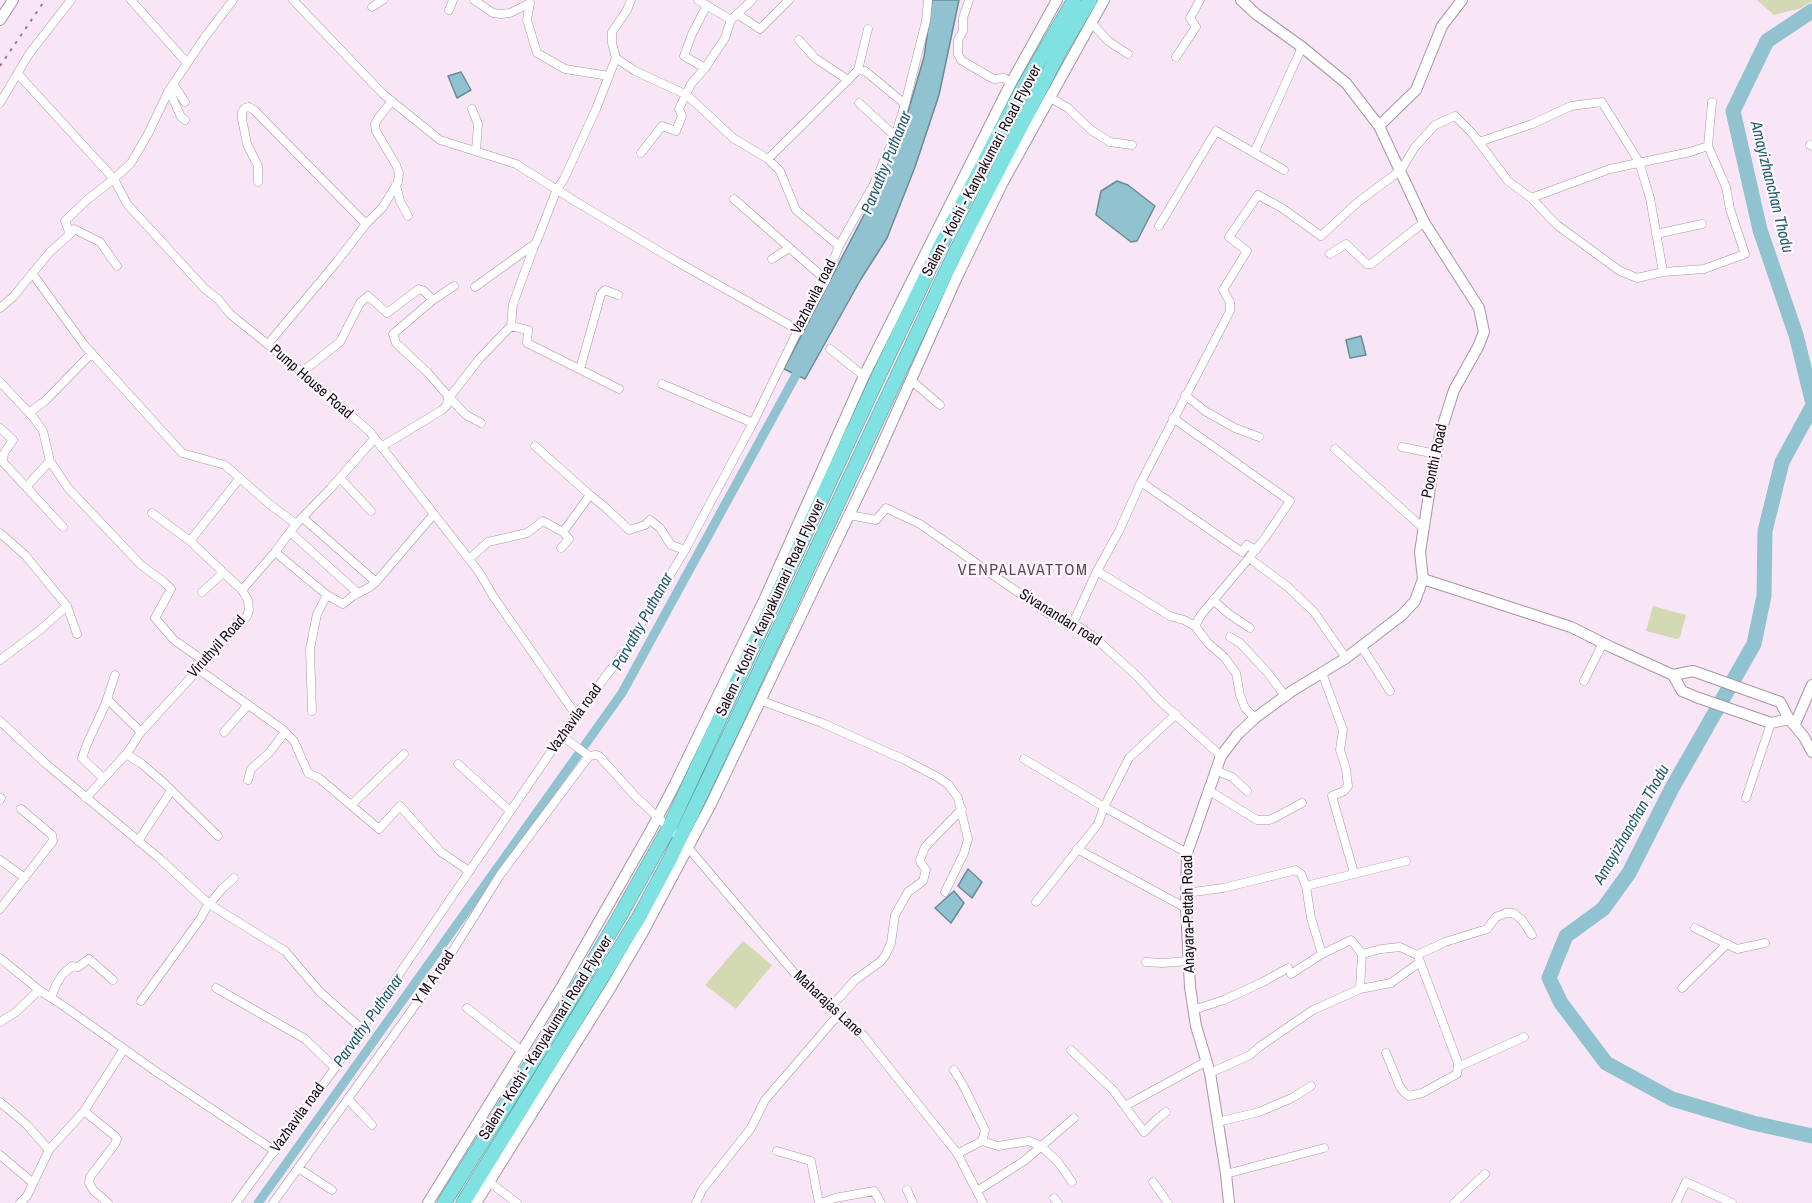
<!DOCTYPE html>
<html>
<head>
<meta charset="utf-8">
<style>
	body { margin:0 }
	canvas { display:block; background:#f8e5f6 }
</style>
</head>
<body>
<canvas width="1812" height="1203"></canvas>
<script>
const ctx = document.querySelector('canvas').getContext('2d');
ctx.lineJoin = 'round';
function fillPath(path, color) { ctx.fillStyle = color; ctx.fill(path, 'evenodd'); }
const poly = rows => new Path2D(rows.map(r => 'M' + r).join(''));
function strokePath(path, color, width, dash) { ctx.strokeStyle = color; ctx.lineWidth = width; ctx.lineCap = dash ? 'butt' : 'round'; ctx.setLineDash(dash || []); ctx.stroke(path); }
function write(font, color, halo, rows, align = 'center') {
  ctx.font = font + ' "Archivo Narrow",sans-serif'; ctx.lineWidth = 4.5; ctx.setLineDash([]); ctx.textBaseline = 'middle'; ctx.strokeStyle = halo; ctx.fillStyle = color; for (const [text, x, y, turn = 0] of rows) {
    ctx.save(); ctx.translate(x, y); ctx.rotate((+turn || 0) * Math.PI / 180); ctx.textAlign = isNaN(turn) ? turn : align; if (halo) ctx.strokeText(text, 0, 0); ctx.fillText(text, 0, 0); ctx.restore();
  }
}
fillPath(poly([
	[1757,0,1812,0,1812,1,1801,8,1774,15],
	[1653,606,1686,615,1680,637,1677,639,1646,631],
	[743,941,772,965,736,1009,705,985]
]), '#d3d9b2');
const water = poly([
	[932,0,959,0,939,95,915,167,887,238,861,279,805,379,784,369,880,184,907,115,924,57,932,0],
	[461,72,471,90,457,98,448,76,461,72],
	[1117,181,1128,185,1155,206,1137,241,1131,242,1096,215,1101,191,1117,181],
	[1361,336,1366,355,1350,358,1346,340,1361,336],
	[968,869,982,882,972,898,958,886,968,869],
	[954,891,964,903,951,923,935,908,954,891]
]);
fillPath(water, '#91c2cf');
strokePath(water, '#6b8c97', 1.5);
strokePath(poly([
	[258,1203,622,693,802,364]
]), '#91c2cf', 9);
strokePath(poly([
	[1812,11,1767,41,1733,111,1760,230,1796,335,1812,400],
	[1812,407,1782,462,1765,531,1764,596,1754,644,1672,788,1629,873,1603,909,1566,936,1549,978,1561,1003,1606,1063,1672,1099,1753,1123,1812,1136]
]), '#91c2cf', 15);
const street = poly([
	[131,0,187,63],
	[293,0,383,94,440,140,516,164,578,203,674,260,800,331],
	[474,0,493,13,501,14,510,13,530,3],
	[698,0,731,20],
	[969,0,963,18,963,31,958,40,958,54,961,60,990,77,994,79,1004,78,1011,83],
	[530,3,527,20,537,53,565,69,609,76],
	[372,7,383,0],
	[449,10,453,0],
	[737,14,760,29,789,0],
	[1091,22,1108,41,1128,54],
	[799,40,815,58,848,80],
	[1176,57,1196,27,1190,18,1200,0],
	[616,58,635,71,687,95,733,138,768,159,780,171,796,210,839,246],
	[705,68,684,56,692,34,707,5],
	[858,70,868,29],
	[18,74,114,179,127,204,205,289,218,299,230,314,302,372,370,432,479,572,493,596,576,715],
	[173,84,185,102],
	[169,90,181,117,185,120],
	[1049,97,1068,108,1091,130,1110,142,1132,145],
	[0,103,29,54,71,0],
	[859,103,895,136],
	[472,109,478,124,476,151],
	[1479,142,1532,124,1571,106,1602,102,1639,162,1650,198,1663,272],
	[1810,145,1812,146],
	[1708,146,1712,102],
	[641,153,662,126,676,131,682,116,679,109,691,84,705,68,725,38,731,20,752,0],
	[1254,153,1302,47],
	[768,159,858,70,865,71,905,104],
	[258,182,258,166,247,144,242,119,242,112,245,108,249,107,254,110,366,224],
	[396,185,400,201,408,216],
	[734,199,826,280],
	[1159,226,1216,131,1284,170],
	[70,234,74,229,100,242,117,266],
	[1656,234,1702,224],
	[1330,254,1346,244,1367,264,1371,264,1424,222],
	[772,259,789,248],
	[32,273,85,346,182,453,225,465,268,503,296,524],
	[475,287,536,243,557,189,564,179,596,109,616,58,612,43,612,32,627,10,631,0],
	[0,308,13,297,50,252,70,234,65,221,88,199,114,179,131,163,148,134,169,90,205,37,233,0],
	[511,326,513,304,535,244],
	[268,344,335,264,366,224,383,207,398,182,399,173,396,165,376,131,375,124,379,117,392,101],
	[830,349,864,376],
	[580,369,601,294,605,290,618,295],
	[302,372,340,342,360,303,368,296,387,313,419,289,424,291,433,300],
	[912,381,940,405],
	[0,382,33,417,43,431,50,461,68,488,141,565,164,582,171,589,155,618,174,640,204,661],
	[662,384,753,423],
	[1185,395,1205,411,1235,428,1259,437],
	[29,413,46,400,92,353],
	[1173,418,1290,501,1265,538,1249,558,1288,587,1314,612,1346,658],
	[481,423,466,415,448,396,452,394,480,358,511,326,528,330,527,343,619,389],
	[0,428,13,440,4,453,3,462,63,527],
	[535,446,590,495],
	[381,447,442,410,447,405,448,396,428,373,396,343,393,334,433,300,454,286],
	[1402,447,1436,454],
	[1335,449,1422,527],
	[340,478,371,511],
	[1141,482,1242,552,1247,545,1256,550],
	[26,487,50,461],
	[152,513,190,541,242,590],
	[849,515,876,520,886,508,920,524,1049,614,1073,623,1093,636,1137,676,1159,700,1221,756],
	[303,518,376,582],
	[290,532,358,593],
	[0,533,25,555,67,606,77,634],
	[190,541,239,479],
	[561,548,569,539,563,532,590,495,606,508,629,530,645,525,650,520,660,528,671,545,685,550],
	[275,552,327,595,317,614,310,649,312,711],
	[1249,558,1201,615,1195,626,1208,643,1224,657,1236,673,1240,695,1245,708,1255,718],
	[469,559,488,542,527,533,543,521,563,532],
	[1097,571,1170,616,1184,620,1195,626],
	[202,592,223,573],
	[327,595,343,604,353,596,370,587,376,582,434,514],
	[1213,600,1229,614,1250,628],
	[1073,623,1097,571,1119,531,1141,482,1230,311,1230,302,1223,290,1247,251,1229,237,1258,195,1282,208,1321,236,1358,202,1401,170,1415,147,1435,125,1455,116,1472,133,1508,181,1531,198,1557,225,1620,271,1637,278,1663,272,1704,269,1745,254,1730,209,1726,187,1708,146,1690,152,1610,169,1531,198],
	[1230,637,1240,643,1267,672,1286,697],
	[1361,646,1390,691],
	[0,660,40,630,67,606],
	[198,669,282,729,294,741,308,773,319,778,379,829,400,806,441,852,469,871],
	[1322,673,1343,730,1340,750,1346,769,1348,786,1344,791,1332,796,1354,873],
	[1584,681,1603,643],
	[107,699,141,732],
	[762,701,822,723,905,760,939,778,949,785,958,798,968,839,964,853,945,892],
	[0,721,45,763,159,858,209,904,285,951,320,992,362,1029],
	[224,732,248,705],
	[562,736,589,756],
	[126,754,142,764,165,784,218,836],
	[1024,759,1104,807,1187,853],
	[458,764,510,811],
	[1215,770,1232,777,1247,791],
	[103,778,82,758,87,744,105,705,115,675],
	[248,780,251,769,269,753,285,732],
	[1208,790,1257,820,1269,820,1276,817,1302,803],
	[86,798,127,753,141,732,247,616,249,610,248,600,242,590,275,552,296,524,330,489,374,439],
	[1746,798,1771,723],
	[0,800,1,798],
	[351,805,404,754],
	[138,841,171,791],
	[1077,849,1186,908],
	[0,860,25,878],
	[1306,886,1406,861],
	[1186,893,1223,888,1296,870,1301,874,1306,886,1311,918,1322,954,1351,940,1362,954,1381,949,1400,947,1417,955,1445,942,1487,929,1496,917,1506,913,1513,913,1522,920,1532,935],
	[1036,902,1098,824,1104,807,1129,758,1176,714],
	[0,909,53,841,52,835,21,809],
	[1695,928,1737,949,1765,943],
	[0,958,39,990,68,1009,158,1073,275,1151],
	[1146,962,1162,963,1189,961],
	[1291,974,1322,954],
	[216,988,305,1039,335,1068],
	[1682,988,1727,944],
	[1360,989,1362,954],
	[51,998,56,985,62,975,72,966,78,967,89,959,113,980],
	[141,1001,201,918,206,908,222,889,234,878],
	[831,1007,855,980,880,962,885,956,891,943,895,915,908,892,923,881,926,870,921,863,920,860,925,847,962,809],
	[467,1008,522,1051],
	[1193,1010,1224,1000,1263,982,1288,968],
	[0,1022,16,1012,39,990],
	[1071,1050,1113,1090,1144,1132,1157,1119,1166,1112],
	[1386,1053,1400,1087,1405,1093,1409,1096,1422,1093,1457,1074,1458,1063,1419,959],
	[1458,1067,1524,1037],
	[954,1070,964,1087,985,1130,982,1141],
	[1210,1073,1250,1055,1259,1047,1313,1010,1360,989,1391,983,1420,962],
	[348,1099,372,1125],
	[0,1102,27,1125,49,1150,27,1196,20,1203],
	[1125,1106,1207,1061],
	[84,1111,124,1049],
	[1218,1122,1259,1112,1292,1098,1311,1086],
	[49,1150,84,1111,115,1136,117,1139,115,1144,90,1177,89,1183,93,1190,108,1203],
	[777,1151,811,1161,819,1203],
	[957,1154,982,1141,998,1146,1029,1141,1041,1146,1058,1162,1072,1182],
	[0,1155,33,1183],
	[298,1168,332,1190],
	[1226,1174,1324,1148],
	[489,1182,517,1203],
	[1153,1182,1168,1203],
	[907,1190,913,1203],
	[977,1191,1024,1161,1074,1118],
	[1054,1198,1058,1203],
	[236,1203,335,1068,576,715,625,651,685,550,753,423,798,330,826,280,839,246,874,184,896,133,905,104,926,21,928,0],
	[273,1203,442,968,500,875,589,756,596,755,599,756,636,797,680,838,802,982,831,1007,838,1015,863,1035,957,1153,983,1203],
	[696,1203,702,1190,751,1128,765,1100,838,1015],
	[821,1203,835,1198,874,1191,881,1203],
	[1454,1203,1485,1174],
	[1676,1203,1686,1182,1732,1203]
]);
const secondary = poly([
	[1241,0,1256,14,1302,47,1346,83,1379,126,1424,222,1479,308,1484,332,1478,347,1454,390,1441,431,1432,475,1420,552,1423,579,1571,627,1611,647,1673,675,1693,671,1780,702,1789,719,1804,737,1812,752],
	[0,20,13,0],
	[1379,126,1416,90,1442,26,1462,0],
	[1673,675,1682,691,1696,697,1771,723,1789,719],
	[1795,724,1812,685],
	[428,1203,561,988,650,832,675,784,765,598,864,376,1011,83,1057,0],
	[476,1203,611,987,642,934,711,804,873,465,957,277,1003,182,1104,0],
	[1229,1203,1226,1174,1210,1073,1196,1026,1190,987,1186,908,1187,853,1221,756,1237,735,1255,718,1292,691,1346,658,1402,615,1415,601,1423,579]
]);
const highway = poly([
	[444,1203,550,1034,617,921,669,828,880,373,941,245,1023,88,1074,0],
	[463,1203,639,917,670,859,736,721,955,253,1061,49,1090,0]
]);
strokePath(street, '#a896a6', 9);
strokePath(secondary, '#a896a6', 12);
strokePath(highway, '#5a9798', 15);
strokePath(street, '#fff', 8);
strokePath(secondary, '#fff', 10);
strokePath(highway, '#80e2e0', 14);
strokePath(poly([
	[0,66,45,0]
]), '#8f828e', 2, [3, 6]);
write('15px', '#130d13', '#fef6fd', [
	["Salem - Kochi - Kanyakumari Road Flyover",982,171,-62],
	["Vazhavila road",814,297,-63],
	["Pump House Road",311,382,41],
	["Poonthi Road",1435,461,-78],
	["Salem - Kochi - Kanyakumari Road Flyover",771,608,-65],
	["Sivanandan road",1060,618,32],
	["Viruthyil Road",217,647,-48],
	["Vazhavila road",575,719,-54],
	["Anayara-Pettah Road",1189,914,-91],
	["Y M A road",434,978,-56],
	["Maharajas Lane",828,1004,43],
	["Salem - Kochi - Kanyakumari Road Flyover",546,1038,-58],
	["Vazhavila road",298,1118,-54]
]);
write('italic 16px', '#1d5d6b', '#fef6fd', [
	["Parvathy Puthanar",887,163,-68],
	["Amayizhanchan Thodu",1771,187,76],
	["Parvathy Puthanar",643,622,-61],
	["Amayizhanchan Thodu",1632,825,-60],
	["Parvathy Puthanar",369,1021,-55]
]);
ctx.letterSpacing = '1.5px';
write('16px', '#574755', '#fef6fd', [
	["VENPALAVATTOM",1023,571]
]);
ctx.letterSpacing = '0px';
</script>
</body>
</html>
